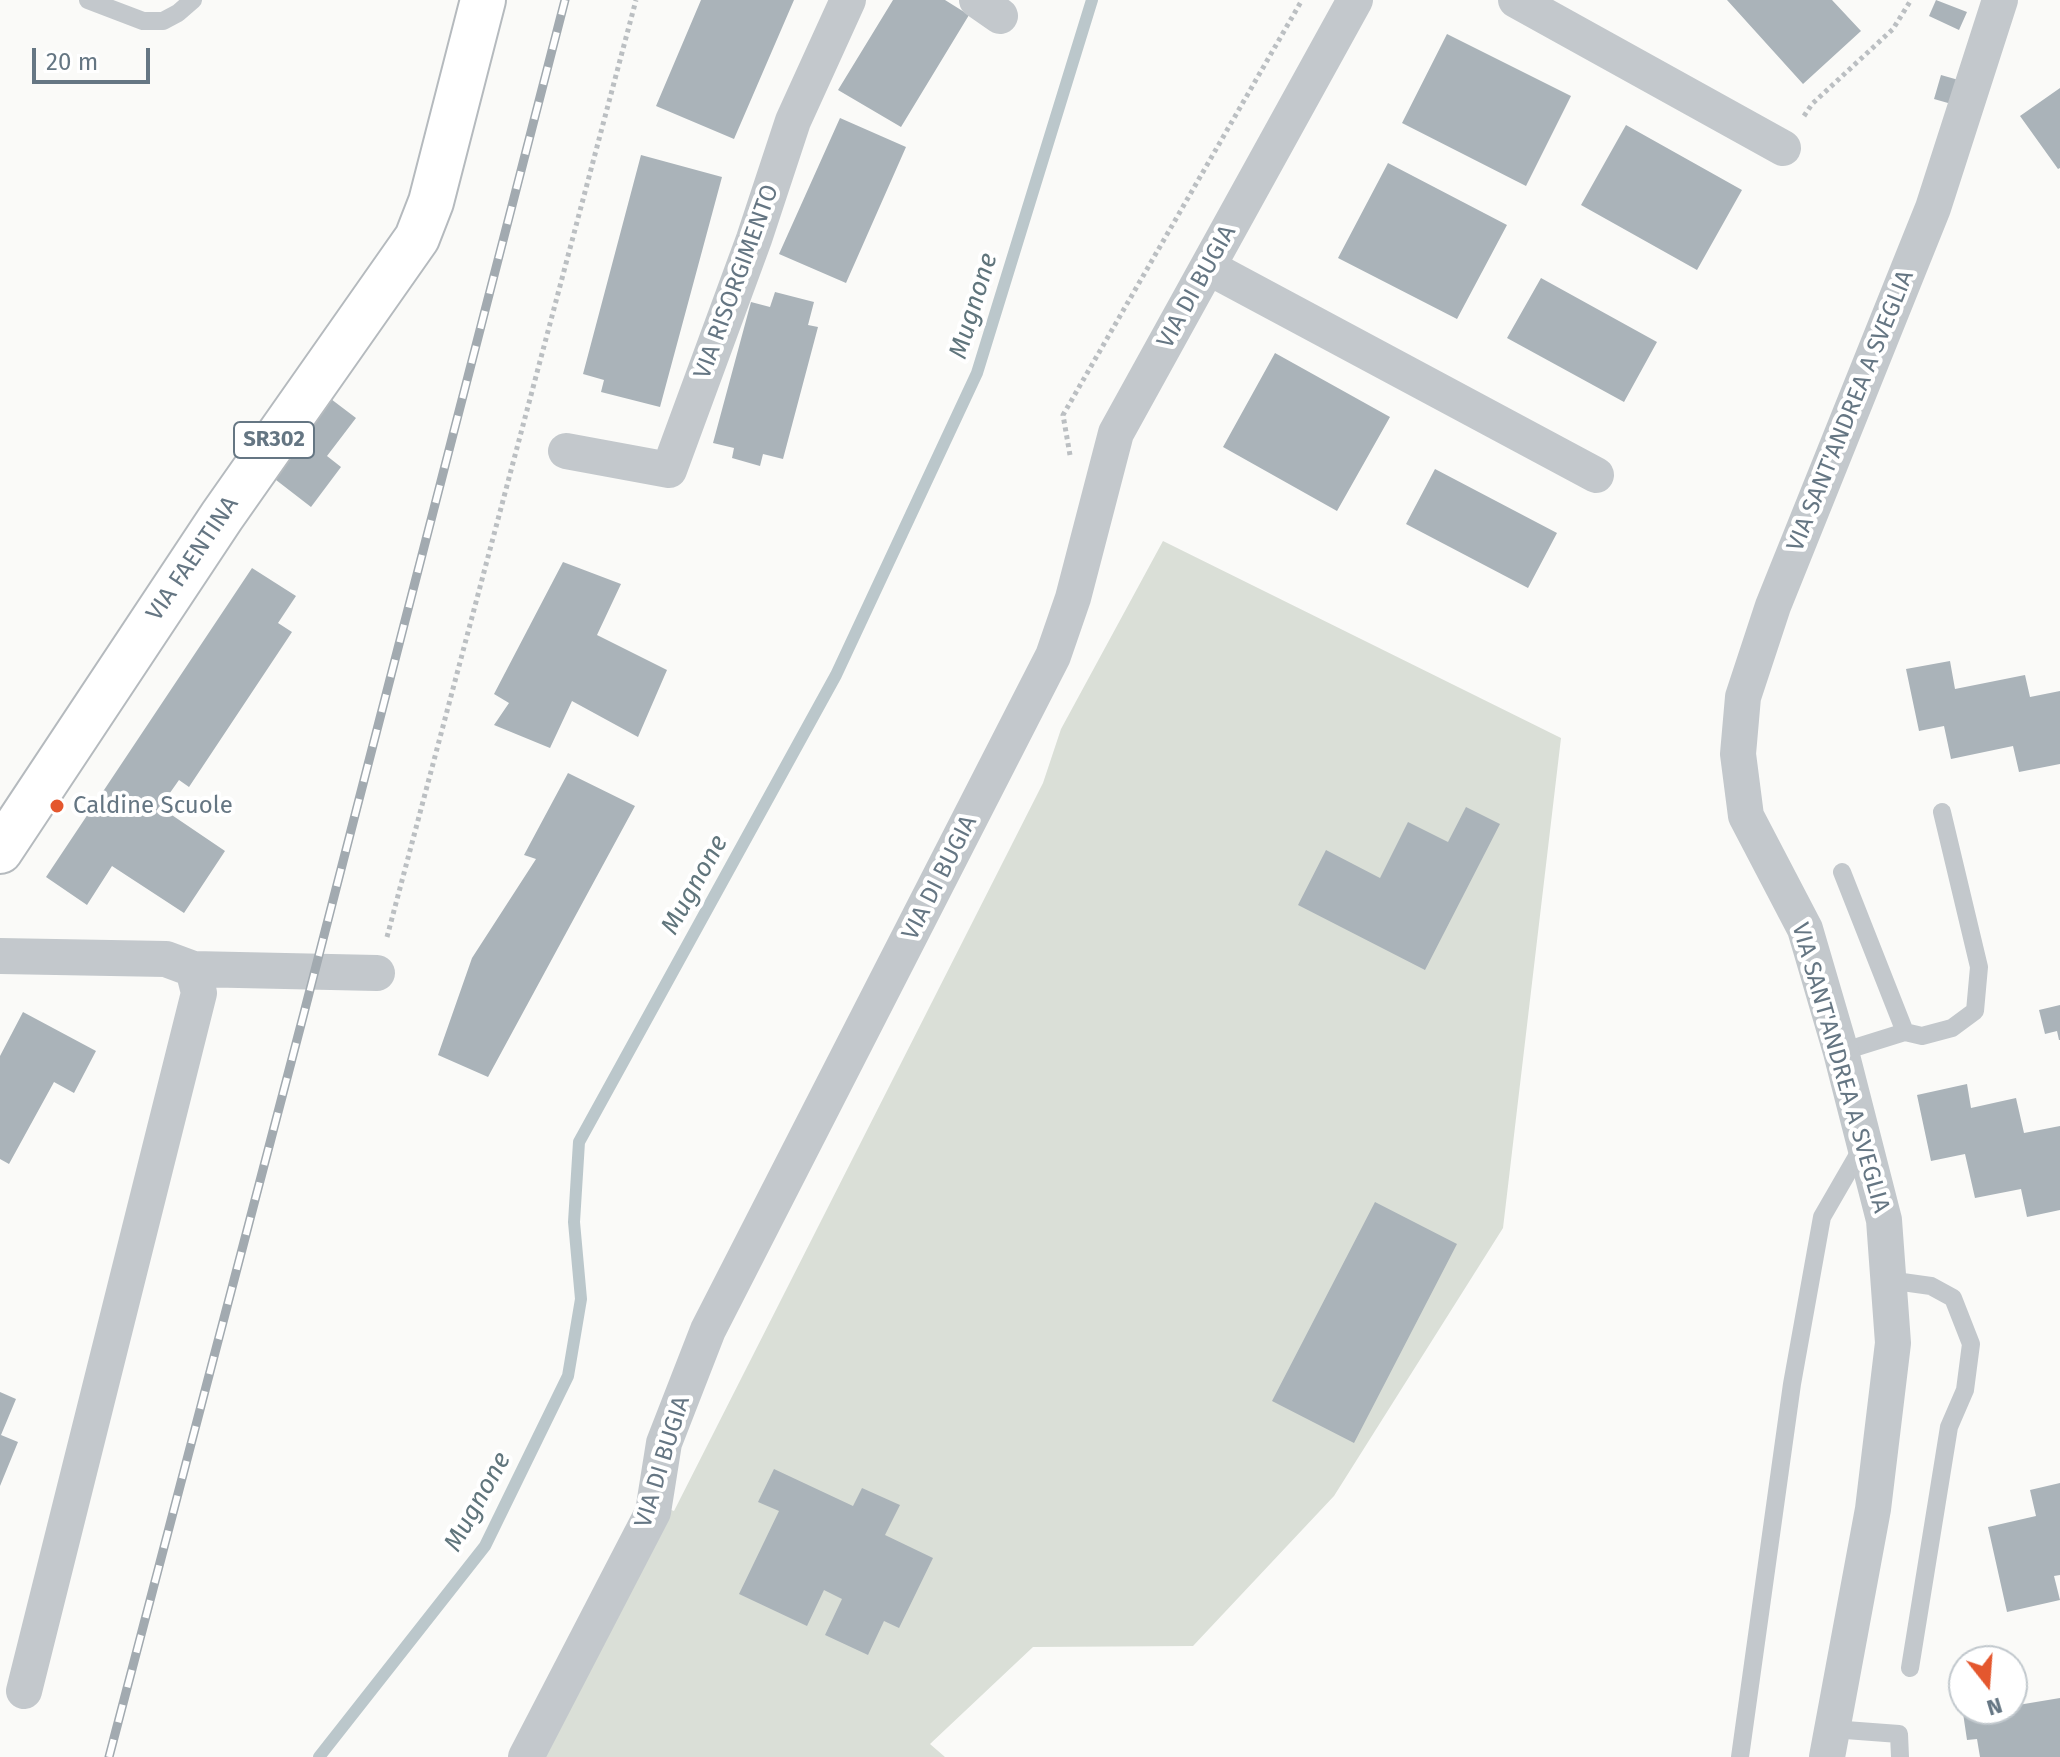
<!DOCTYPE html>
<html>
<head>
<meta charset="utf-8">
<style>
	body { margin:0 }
	#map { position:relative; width:2060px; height:1757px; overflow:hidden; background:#fafaf8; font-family:"Fira Sans",sans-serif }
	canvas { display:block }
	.north { position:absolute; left:1948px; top:1645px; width:80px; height:80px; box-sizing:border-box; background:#fff; border:2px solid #c1c8cd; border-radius:50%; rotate:163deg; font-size:22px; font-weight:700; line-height:32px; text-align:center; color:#657683 }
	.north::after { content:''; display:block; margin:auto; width:28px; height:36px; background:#e4572e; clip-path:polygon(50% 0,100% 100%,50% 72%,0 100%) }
	.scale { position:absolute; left:32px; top:48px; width:118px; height:36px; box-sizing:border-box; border:4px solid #657683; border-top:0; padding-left:10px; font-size:24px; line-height:28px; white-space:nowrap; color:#657683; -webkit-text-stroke:6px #fff; paint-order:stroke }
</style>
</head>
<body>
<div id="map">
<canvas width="2060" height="1757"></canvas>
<div class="north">N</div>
<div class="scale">20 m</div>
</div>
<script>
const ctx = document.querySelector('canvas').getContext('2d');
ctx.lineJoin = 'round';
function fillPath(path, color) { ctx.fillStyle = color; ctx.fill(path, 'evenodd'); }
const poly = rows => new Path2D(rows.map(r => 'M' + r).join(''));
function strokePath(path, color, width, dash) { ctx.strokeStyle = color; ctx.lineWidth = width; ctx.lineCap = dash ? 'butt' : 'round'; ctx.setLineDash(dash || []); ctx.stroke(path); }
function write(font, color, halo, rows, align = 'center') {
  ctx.font = font + ' "Fira Sans",sans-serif'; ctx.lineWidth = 8; ctx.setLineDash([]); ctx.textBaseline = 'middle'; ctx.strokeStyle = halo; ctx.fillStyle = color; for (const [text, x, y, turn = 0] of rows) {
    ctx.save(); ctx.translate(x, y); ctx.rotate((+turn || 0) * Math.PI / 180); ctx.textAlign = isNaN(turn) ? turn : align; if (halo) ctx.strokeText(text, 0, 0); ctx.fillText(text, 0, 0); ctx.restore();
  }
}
fillPath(poly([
	[1163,541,1561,738,1503,1228,1334,1496,1193,1646,1033,1647,930,1744,945,1757,509,1757,640,1499,674,1511,1043,783,1061,729]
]), '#dadfd7');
strokePath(poly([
	[319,1757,485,1546,568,1376,581,1299,574,1222,579,1142,836,675,977,373,1092,0]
]), '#bbc7cb', 12);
fillPath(poly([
	[701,0,794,0,734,139,656,106],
	[893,0,945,0,969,15,901,127,838,90],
	[1727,0,1832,0,1861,31,1803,84],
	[1936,0,1967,12,1959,30,1929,16],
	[1447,34,1571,96,1526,186,1402,123],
	[1941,75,1962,81,1955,105,1934,99],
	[2060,88,2060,168,2058,169,2020,116],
	[840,118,906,147,846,283,779,254],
	[1626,125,1742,190,1697,270,1581,205],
	[641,155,722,177,660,407,601,392,604,380,583,374],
	[1388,163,1507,225,1457,319,1338,258],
	[1541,278,1657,342,1624,402,1507,338],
	[775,292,814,302,808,325,818,327,783,459,763,454,760,466,732,458,734,448,713,443,751,302,770,307],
	[1275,353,1390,417,1337,511,1223,447],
	[327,396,356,418,327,456,341,467,311,507,267,473],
	[1435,469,1557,533,1528,588,1406,524],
	[563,562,621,584,597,635,667,670,638,737,572,701,550,748,494,725,509,703,494,694],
	[252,568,296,596,278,623,292,632,189,787,179,780,160,807,225,851,184,913,112,866,87,905,46,877],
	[1950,661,1955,689,2025,675,2030,697,2060,691,2060,764,2019,772,2013,746,1951,759,1944,726,1919,731,1906,669],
	[568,773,635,806,488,1077,438,1055,472,958,536,859,524,855],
	[1466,807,1500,824,1425,970,1298,905,1326,850,1380,878,1408,822,1448,842],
	[2060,1005,2060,1040,2059,1040,2057,1031,2045,1034,2039,1010],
	[23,1012,96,1051,74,1093,54,1082,9,1164,0,1159,0,1056],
	[1967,1084,1971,1108,2016,1098,2024,1133,2060,1126,2060,1210,2027,1217,2021,1189,1975,1198,1965,1154,1931,1161,1917,1095],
	[1375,1202,1457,1244,1354,1443,1272,1401],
	[0,1392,16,1399,1,1435,18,1442,0,1486],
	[774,1469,853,1506,862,1488,900,1505,885,1535,933,1558,899,1628,884,1621,868,1655,825,1635,842,1599,824,1590,807,1626,739,1594,779,1511,758,1502],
	[2060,1483,2060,1575,2054,1576,2060,1600,2007,1612,1988,1527,2036,1516,2030,1490],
	[2060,1698,2060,1757,1980,1757,1977,1739,1967,1740,1963,1713,2012,1709,2012,1706]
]), '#aab3b9');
const primary = poly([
	[0,851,222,516,417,238,431,202,483,0]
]);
strokePath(primary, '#b5babe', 48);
strokePath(poly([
	[1804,116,1812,104,1893,29,1911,0],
	[1070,455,1063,415,1302,0],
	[387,937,636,0]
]), '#bbbfc2', 5, [4, 4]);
strokePath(poly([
	[88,0,143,21,163,21,178,13,193,0],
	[1842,872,1905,1032],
	[1841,1052,1905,1032,1922,1036,1952,1028,1975,1011,1979,967,1942,812],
	[1888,1280,1931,1286,1953,1298,1971,1344,1965,1390,1949,1427,1910,1668],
	[1832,1729,1899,1734,1900,1757],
	[1740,1757,1792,1384,1822,1217,1863,1146]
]), '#c3c8cc', 18);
strokePath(poly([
	[977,0,1000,16],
	[1516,0,1783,148],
	[1208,267,1596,475],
	[566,451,669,470,754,239,793,121,848,0],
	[0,956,166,959,193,969,199,993,24,1691],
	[193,969,377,973],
	[526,1757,653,1512,664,1443,708,1330,1053,656,1073,598,1116,433,1355,0],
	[1827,1757,1873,1509,1893,1343,1884,1220,1841,1052,1805,929,1746,816,1738,754,1743,697,1773,606,1933,208,2000,0]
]), '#c3c8cc', 36);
strokePath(primary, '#fff', 44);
const rail = poly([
	[109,1757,304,1013,565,0]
]);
strokePath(rail, '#a2aab0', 9);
strokePath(rail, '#fff', 6, [18]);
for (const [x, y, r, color] of [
	[57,806,8,"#e4572e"]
]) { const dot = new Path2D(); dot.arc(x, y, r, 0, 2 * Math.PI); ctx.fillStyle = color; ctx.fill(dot); strokePath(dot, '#fff', 3); }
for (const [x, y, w] of [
	[274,440,80]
]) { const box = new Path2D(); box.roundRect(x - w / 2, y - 18, w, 36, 6); ctx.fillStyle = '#fff'; ctx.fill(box); strokePath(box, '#657683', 2); }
write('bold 22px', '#657683', null, [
	["SR302",274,440]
]);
write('24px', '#657683', '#fff', [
	["VIA RISORGIMENTO",737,282,-70],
	["VIA DI BUGIA",1197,287,-61],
	["VIA SANT'ANDREA A SVEGLIA",1851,411,-68],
	["VIA FAENTINA",193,559,-56],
	["VIA DI BUGIA",940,878,-63],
	["VIA SANT'ANDREA A SVEGLIA",1840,1068,74],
	["VIA DI BUGIA",663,1462,-73]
]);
write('24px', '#657683', '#fff', [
	["Caldine Scuole",73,806]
], 'left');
write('italic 26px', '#60757c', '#fff', [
	["Mugnone",974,306,-73],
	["Mugnone",695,885,-61],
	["Mugnone",478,1502,-61]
]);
</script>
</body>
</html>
